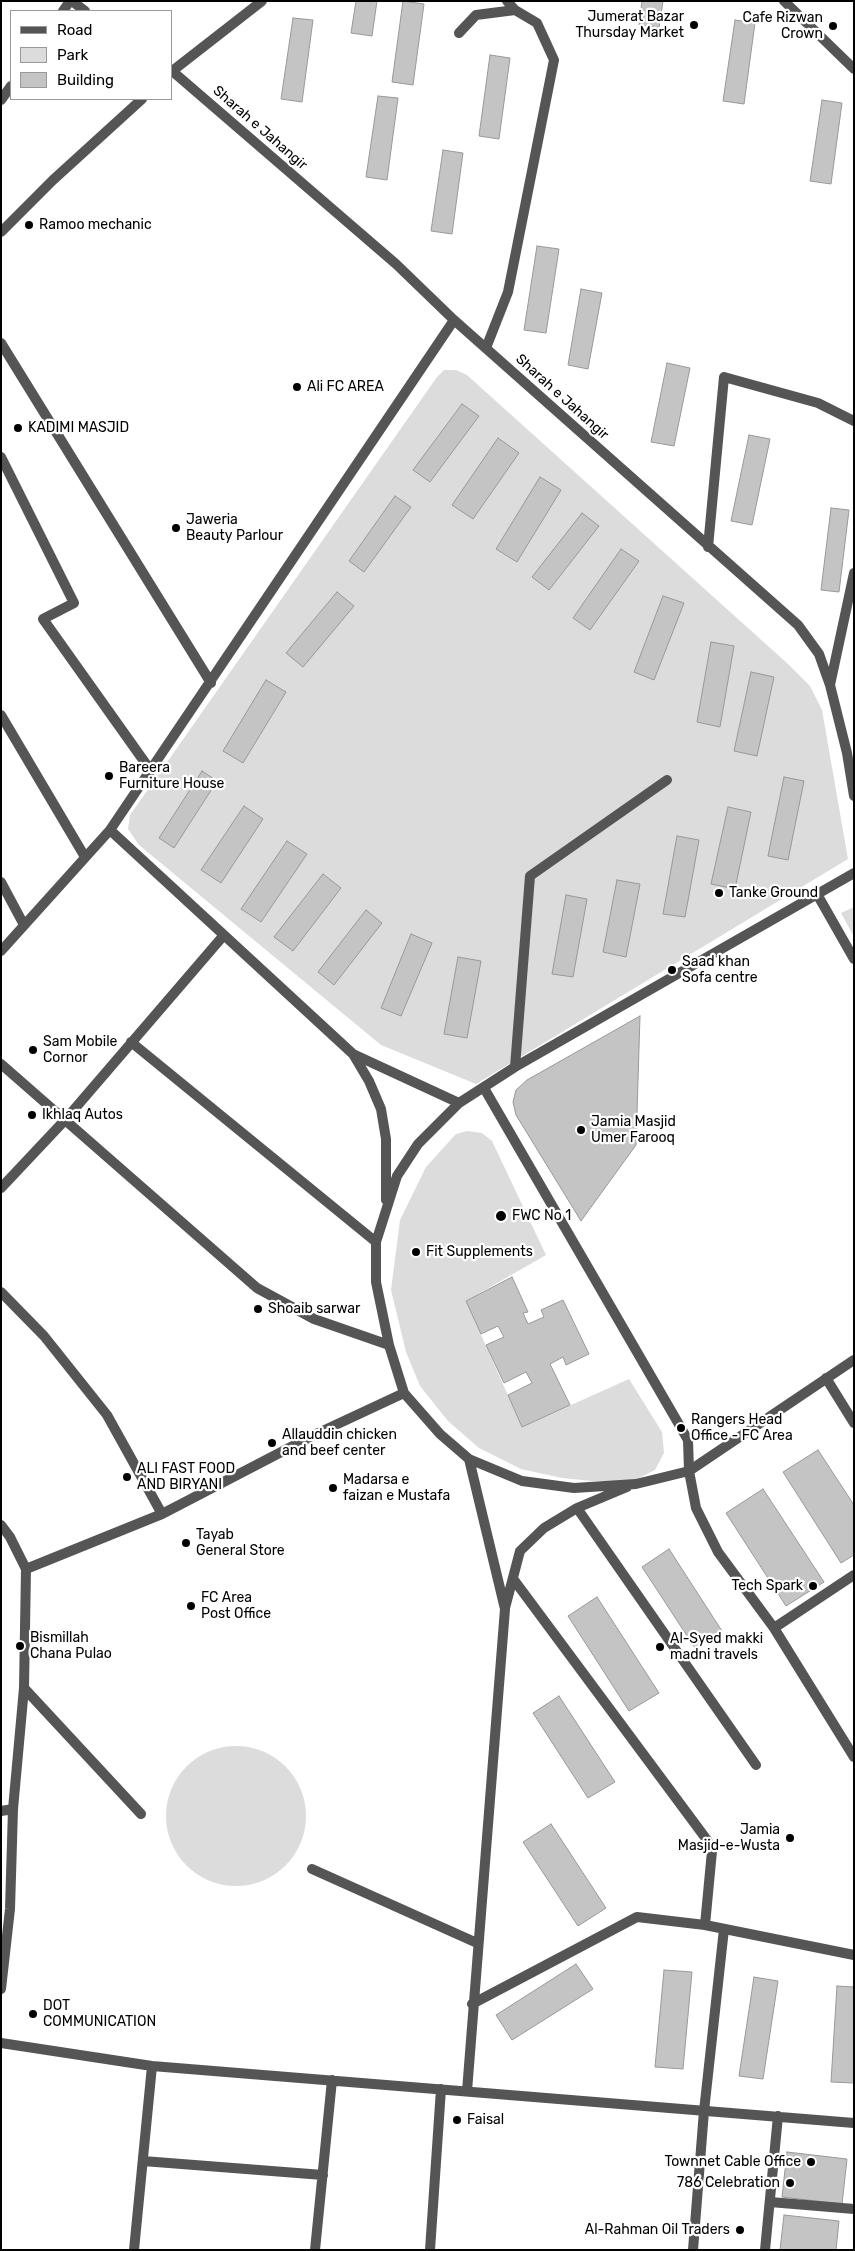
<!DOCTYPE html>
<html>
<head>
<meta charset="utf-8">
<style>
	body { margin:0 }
	#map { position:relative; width:855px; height:2251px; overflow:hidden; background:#fff; font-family:Rubik,sans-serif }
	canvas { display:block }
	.frame { position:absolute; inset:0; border:2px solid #000; pointer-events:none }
	.legend { position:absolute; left:10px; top:10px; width:162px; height:90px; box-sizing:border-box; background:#fff; border:1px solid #999; margin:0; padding:6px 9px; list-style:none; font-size:15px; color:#000 }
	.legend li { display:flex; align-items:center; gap:10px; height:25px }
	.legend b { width:25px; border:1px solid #999 }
</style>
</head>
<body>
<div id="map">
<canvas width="855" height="2251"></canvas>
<div class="frame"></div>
<ul class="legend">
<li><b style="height:6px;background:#555"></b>Road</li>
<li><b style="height:14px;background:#dcdcdc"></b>Park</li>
<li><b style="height:14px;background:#c4c4c4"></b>Building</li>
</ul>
</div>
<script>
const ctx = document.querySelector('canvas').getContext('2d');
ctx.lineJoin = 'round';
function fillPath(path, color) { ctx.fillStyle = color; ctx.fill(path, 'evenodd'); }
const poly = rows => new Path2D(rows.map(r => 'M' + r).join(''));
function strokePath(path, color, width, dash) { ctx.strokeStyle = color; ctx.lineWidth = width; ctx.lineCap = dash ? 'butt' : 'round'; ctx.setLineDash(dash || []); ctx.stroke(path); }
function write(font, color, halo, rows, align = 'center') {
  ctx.font = font + ' Rubik,sans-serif'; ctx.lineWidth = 4.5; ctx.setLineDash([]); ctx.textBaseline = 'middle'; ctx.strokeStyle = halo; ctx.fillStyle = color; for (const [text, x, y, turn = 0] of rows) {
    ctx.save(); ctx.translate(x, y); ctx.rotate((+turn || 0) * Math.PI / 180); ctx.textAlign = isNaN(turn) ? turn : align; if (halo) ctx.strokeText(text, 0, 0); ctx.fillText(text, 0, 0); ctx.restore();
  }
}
fillPath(poly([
	[444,370,456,370,467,375,788,664,810,686,822,710,848,859,476,1084,381,1045,139,845,128,829,130,815,437,377],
	[854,907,854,937,841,913],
	[467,1131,482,1133,492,1141,546,1255,466,1301,522,1427,629,1379,662,1432,664,1453,655,1470,633,1481,592,1481,562,1478,521,1469,479,1448,448,1421,420,1386,406,1352,391,1290,400,1220,426,1167,456,1134],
	'166 1816a70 70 0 1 1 140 0a70 70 0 1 1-140 0Z'
]), '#dcdcdc');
const building = poly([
	[356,1,377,1,372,36,351,33,356,1],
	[403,1,424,4,413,85,392,82,403,1],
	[642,1,663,1,659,28,639,25,642,1],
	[293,18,313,20,302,102,281,99,293,18],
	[735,20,755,23,744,104,723,101,735,20],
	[490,55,510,58,499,139,479,136,490,55],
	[378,96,398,98,387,180,366,177,378,96],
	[822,100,842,103,831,184,810,181,822,100],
	[443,150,463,153,452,234,431,231,443,150],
	[537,246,559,249,546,333,524,330,537,246],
	[581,289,602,293,588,369,568,365,581,289],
	[667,363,690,368,674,446,651,442,667,363],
	[462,404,479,416,430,482,413,470,462,404],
	[749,435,770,439,752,525,731,521,749,435],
	[498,438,519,453,473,519,452,505,498,438],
	[540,477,561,490,517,562,496,549,540,477],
	[395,496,411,507,364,572,349,561,395,496],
	[831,508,849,510,839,592,821,590,831,508],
	[582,513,599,526,549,590,532,577,582,513],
	[621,549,639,561,590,630,573,618,621,549],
	[337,592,354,606,303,667,286,653,337,592],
	[663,596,684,603,654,680,634,672,663,596],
	[711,642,734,646,720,727,697,722,711,642],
	[751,672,774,677,757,756,734,751,751,672],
	[266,680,286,692,243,763,223,751,266,680],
	[202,771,217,781,174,848,159,838,202,771],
	[784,777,804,781,788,860,768,856,784,777],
	[244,806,263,819,221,883,201,870,244,806],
	[728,807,751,812,735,889,711,884,728,807],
	[677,836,699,840,685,917,663,914,677,836],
	[287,841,307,854,261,922,241,909,287,841],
	[323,874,341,888,293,951,274,937,323,874],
	[617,880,640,884,626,957,603,952,617,880],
	[566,895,587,899,573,977,552,974,566,895],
	[366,910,382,923,334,985,318,972,366,910],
	[411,934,432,943,401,1016,381,1008,411,934],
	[458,957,481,961,467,1038,444,1034,458,957],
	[640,1016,636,1145,581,1221,516,1115,513,1102,516,1090,527,1080,640,1016],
	[512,1277,528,1312,523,1313,528,1324,544,1317,541,1310,563,1300,589,1354,566,1365,563,1357,550,1364,570,1405,522,1427,508,1395,532,1383,526,1372,504,1383,486,1345,504,1337,498,1326,481,1334,466,1301,512,1277],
	[818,1450,854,1505,854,1555,841,1563,783,1472,818,1450],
	[763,1489,824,1582,786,1606,726,1513,763,1489],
	[669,1549,722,1631,695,1648,642,1567,669,1549],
	[597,1597,659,1693,629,1711,568,1616,597,1597],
	[559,1696,615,1782,588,1798,533,1713,559,1696],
	[551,1824,606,1908,578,1926,523,1842,551,1824],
	[576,1964,593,1989,512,2040,496,2015,576,1964],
	[664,1970,692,1972,683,2069,655,2067,664,1970],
	[754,1977,778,1981,763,2079,739,2076,754,1977],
	[837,1986,854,1987,854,2083,831,2082,837,1986],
	[787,2152,847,2159,842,2204,782,2197,787,2152],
	[784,2215,839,2221,836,2250,780,2250,784,2215]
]);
fillPath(building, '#c4c4c4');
strokePath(building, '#999', 1);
strokePath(poly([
	[63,11,70,1],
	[1,100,11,86],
	[770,2202,854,2209]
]), '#555', 10);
strokePath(poly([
	[72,1,85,11],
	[784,1,854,69],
	[459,33,476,15,515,10],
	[171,70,396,264,454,320,798,625,819,654,830,685,847,753,854,796],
	[171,72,262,1],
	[1,232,53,180,142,99],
	[1,343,211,683],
	[486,348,508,292,554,60,537,23,515,10,507,1],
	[1,457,74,603,43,619,151,771],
	[708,547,724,377,818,403,854,421],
	[830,685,854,573],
	[1,715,85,857],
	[110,830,353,1054,459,1103],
	[854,873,515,1067,459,1103,418,1144,397,1176,376,1242,376,1282,389,1345,404,1393,440,1434,469,1459,522,1481,574,1488,636,1484,689,1471,854,1360],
	[1,882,24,925],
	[817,894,854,959],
	[1,951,110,830,454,320],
	[131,1042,376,1242],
	[353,1054,369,1081,381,1109,386,1139,386,1200],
	[1,1064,257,1288,314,1319,389,1345],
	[515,1067,530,876,667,780],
	[484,1088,688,1440,689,1471,696,1508,718,1552,774,1628,854,1757],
	[1,1188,65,1120,224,935],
	[1,1292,44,1336,107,1415,162,1514],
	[826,1378,854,1423],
	[577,1508,756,1765],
	[1,1525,10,1537,26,1569,24,1688,13,1809,10,1909,1,1989],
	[26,1569,162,1514,314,1435,404,1393],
	[514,1580,707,1840,712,1851,705,1925],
	[505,1608,520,1551,544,1528,577,1508,627,1487],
	[774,1628,854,1575],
	[24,1688,141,1814],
	[1,1811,13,1809],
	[312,1869,477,1943],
	[472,2004,637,1917,705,1925,854,1955],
	[1,2043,152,2066,854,2123],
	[467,2091,505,1609,469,1459],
	[143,2161,323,2175],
	[134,2250,152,2066],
	[315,2250,332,2080],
	[430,2250,441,2089],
	[693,2250,704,2111,724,1929],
	[765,2250,778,2116]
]), '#555', 10);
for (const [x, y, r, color] of [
	[694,25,5,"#000"],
	[833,26,5,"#000"],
	[29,225,5,"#000"],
	[297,387,5,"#000"],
	[18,428,5,"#000"],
	[176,528,5,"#000"],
	[109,776,5,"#000"],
	[719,893,5,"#000"],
	[672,970,5,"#000"],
	[33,1050,5,"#000"],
	[32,1115,5,"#000"],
	[581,1130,5,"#000"],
	[501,1216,6,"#000"],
	[416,1252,5,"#000"],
	[258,1309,5,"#000"],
	[681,1428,5,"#000"],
	[272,1443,5,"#000"],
	[127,1477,5,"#000"],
	[333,1488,5,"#000"],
	[186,1543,5,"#000"],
	[813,1586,5,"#000"],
	[191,1606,5,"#000"],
	[20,1646,5,"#000"],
	[660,1647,5,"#000"],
	[790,1838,5,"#000"],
	[33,2014,5,"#000"],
	[457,2120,5,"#000"],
	[811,2162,5,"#000"],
	[790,2183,5,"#000"],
	[740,2230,5,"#000"]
]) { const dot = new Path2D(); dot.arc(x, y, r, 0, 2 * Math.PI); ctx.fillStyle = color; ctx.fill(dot); strokePath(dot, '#fff', 2); }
write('14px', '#000', '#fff', [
	["Jumerat Bazar",684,17,"right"],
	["Thursday Market",684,33,"right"],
	["Cafe Rizwan",823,18,"right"],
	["Crown",823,34,"right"],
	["Ramoo mechanic",39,225],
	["Ali FC AREA",307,387],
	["KADIMI MASJID",28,428],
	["Jaweria",186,520],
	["Beauty Parlour",186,536],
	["Bareera",119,768],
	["Furniture House",119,784],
	["Tanke Ground",729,893],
	["Saad khan",682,962],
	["Sofa centre",682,978],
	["Sam Mobile",43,1042],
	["Cornor",43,1058],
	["Ikhlaq Autos",42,1115],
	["Jamia Masjid",591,1122],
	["Umer Farooq",591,1138],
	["FWC No 1",512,1216],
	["Fit Supplements",426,1252],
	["Shoaib sarwar",268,1309],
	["Rangers Head",691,1420],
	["Office - FC Area",691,1436],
	["Allauddin chicken",282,1435],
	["and beef center",282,1451],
	["ALI FAST FOOD",137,1469],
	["AND BIRYANI",137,1485],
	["Madarsa e",343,1480],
	["faizan e Mustafa",343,1496],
	["Tayab",196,1535],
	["General Store",196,1551],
	["Tech Spark",803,1586,"right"],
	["FC Area",201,1598],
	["Post Office",201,1614],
	["Bismillah",30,1638],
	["Chana Pulao",30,1654],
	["Al-Syed makki",670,1639],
	["madni travels",670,1655],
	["Jamia",780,1830,"right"],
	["Masjid-e-Wusta",780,1846,"right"],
	["DOT",43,2006],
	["COMMUNICATION",43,2022],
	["Faisal",467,2120],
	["Townnet Cable Office",801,2162,"right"],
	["786 Celebration",780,2183,"right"],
	["Al-Rahman Oil Traders",730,2230,"right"]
], 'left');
write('14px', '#000', '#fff', [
	["Sharah e Jahangir",260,128,41],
	["Sharah e Jahangir",562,397,42]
]);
</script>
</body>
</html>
